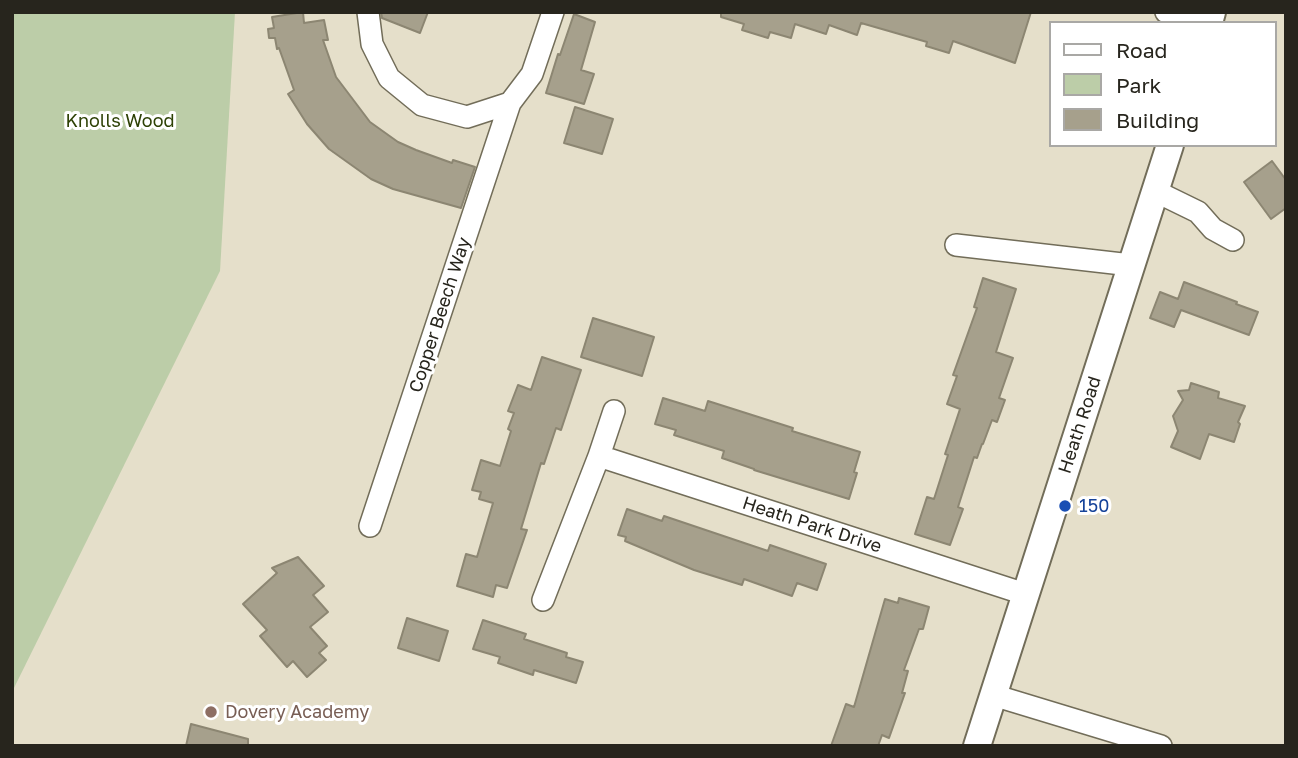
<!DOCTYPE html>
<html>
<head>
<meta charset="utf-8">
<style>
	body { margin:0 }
	#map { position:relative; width:1298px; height:758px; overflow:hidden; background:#e5dfca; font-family:"Golos Text",sans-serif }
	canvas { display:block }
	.frame { position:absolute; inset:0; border:14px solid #27251d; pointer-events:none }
	.legend { position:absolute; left:1049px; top:21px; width:228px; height:126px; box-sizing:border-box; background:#fff; border:2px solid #a9a8a5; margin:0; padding:9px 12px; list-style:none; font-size:21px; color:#27251d }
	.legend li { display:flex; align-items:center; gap:14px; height:35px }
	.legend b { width:35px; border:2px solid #a9a8a5 }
</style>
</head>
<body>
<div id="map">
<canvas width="1298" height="758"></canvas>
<div class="frame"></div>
<ul class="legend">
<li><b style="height:9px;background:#fff"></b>Road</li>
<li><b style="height:19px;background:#bccda8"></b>Park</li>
<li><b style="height:19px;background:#a6a08c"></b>Building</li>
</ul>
</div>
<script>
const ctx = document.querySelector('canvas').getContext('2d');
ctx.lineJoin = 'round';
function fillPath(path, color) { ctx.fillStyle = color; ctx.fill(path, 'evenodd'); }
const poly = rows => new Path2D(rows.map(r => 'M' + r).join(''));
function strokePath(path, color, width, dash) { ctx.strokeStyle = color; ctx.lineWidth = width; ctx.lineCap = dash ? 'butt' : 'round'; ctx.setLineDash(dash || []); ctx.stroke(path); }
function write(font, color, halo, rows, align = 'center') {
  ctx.font = font + ' "Golos Text",sans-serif'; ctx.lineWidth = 6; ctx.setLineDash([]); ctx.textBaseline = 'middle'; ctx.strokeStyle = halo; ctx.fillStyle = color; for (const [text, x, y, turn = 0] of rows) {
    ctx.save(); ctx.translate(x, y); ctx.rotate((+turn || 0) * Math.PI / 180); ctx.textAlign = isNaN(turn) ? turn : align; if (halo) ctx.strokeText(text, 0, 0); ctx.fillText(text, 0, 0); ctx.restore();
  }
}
fillPath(poly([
	[12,12,235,12,220,271,12,692]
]), '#bccda8');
const building = poly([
	[303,12,304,23,324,20,328,40,323,40,336,77,370,122,398,142,416,150,452,163,453,160,475,167,461,208,393,189,371,179,329,149,307,124,288,94,294,90,279,48,277,49,275,38,269,38,268,29,274,28,272,17,303,12],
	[381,12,428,12,420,33,382,18,381,12],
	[721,12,1031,12,1015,63,953,41,949,53,926,46,927,42,861,23,857,35,829,25,826,34,795,24,791,38,770,32,768,38,742,30,744,24,721,17,721,12],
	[574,14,595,22,581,70,594,74,584,104,546,93,558,54,560,55,574,14],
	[575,107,613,119,602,154,564,143,575,107],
	[1272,161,1286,180,1286,208,1271,219,1244,182,1272,161],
	[983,278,1016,289,996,352,1013,358,999,398,1005,400,997,422,992,420,983,444,982,444,977,458,974,457,958,507,963,509,950,545,915,534,927,497,934,499,948,455,945,454,960,409,947,404,957,376,953,375,977,308,974,307,983,278],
	[1184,282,1237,302,1236,304,1258,312,1249,335,1181,310,1174,327,1150,318,1160,292,1178,299,1184,282],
	[593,318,654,337,642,376,581,357,593,318],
	[542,357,581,370,561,430,556,428,544,464,541,463,521,529,527,530,507,588,496,585,493,597,457,586,466,554,477,557,493,503,479,499,481,492,472,490,481,460,500,466,511,431,508,429,514,413,508,411,518,385,531,390,542,357],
	[1191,383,1219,392,1218,398,1245,406,1238,422,1240,424,1234,442,1209,434,1200,459,1171,447,1178,431,1173,416,1183,400,1178,391,1189,390,1191,383],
	[663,398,705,411,708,401,793,428,792,431,860,452,854,472,857,473,849,499,754,470,754,469,722,458,724,451,674,435,676,430,655,424,663,398],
	[627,509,662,521,664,516,768,551,770,545,826,564,817,590,797,583,792,596,744,579,742,585,694,570,625,541,626,537,618,535,627,509],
	[298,557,324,586,313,595,328,612,310,627,327,646,319,653,326,660,307,677,293,661,287,667,260,636,267,630,243,604,277,573,272,568,298,557],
	[899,598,929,607,923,629,919,629,904,670,908,671,902,693,905,693,889,738,882,735,878,746,831,746,846,704,854,707,885,599,898,603,899,598],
	[407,618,448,631,439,661,398,648,407,618],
	[483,620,526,634,524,639,567,653,566,657,583,662,576,683,534,670,533,675,498,663,500,657,473,649,483,620],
	[191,724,248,739,248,746,186,746,191,724]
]);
fillPath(building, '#a6a08c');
strokePath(building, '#8c8672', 2);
const minor = poly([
	[368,12,372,44,389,78,422,105,467,117,510,103,532,74,553,12],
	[1166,12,1200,23],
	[1155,191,1198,212,1213,229,1233,240],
	[956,245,1131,265],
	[599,456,614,411],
	[370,526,510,103],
	[543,600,599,456,1025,594],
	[993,695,1161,746]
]);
const tertiary = poly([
	[1209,23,1212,12],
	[977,746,1170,145]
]);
strokePath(minor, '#726d59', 24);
strokePath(tertiary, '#726d59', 30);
strokePath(minor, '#fff', 21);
strokePath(tertiary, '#fff', 26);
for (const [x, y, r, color] of [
	[1065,506,7,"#1a4fb4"],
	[211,712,7,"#8d6e63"]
]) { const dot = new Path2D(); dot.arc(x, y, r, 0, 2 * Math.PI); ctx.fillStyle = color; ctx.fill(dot); strokePath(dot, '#fff', 2.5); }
write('18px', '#2d4105', '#fff', [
	["Knolls Wood",120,121]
]);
write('18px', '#27251d', '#fff', [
	["Copper Beech Way",440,315,-72],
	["Heath Road",1080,425,-72],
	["Heath Park Drive",812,525,18]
]);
write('18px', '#164399', '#fff', [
	["150",1079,506]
], 'left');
write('18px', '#785e54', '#fff', [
	["Dovery Academy",225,712]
], 'left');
</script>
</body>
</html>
